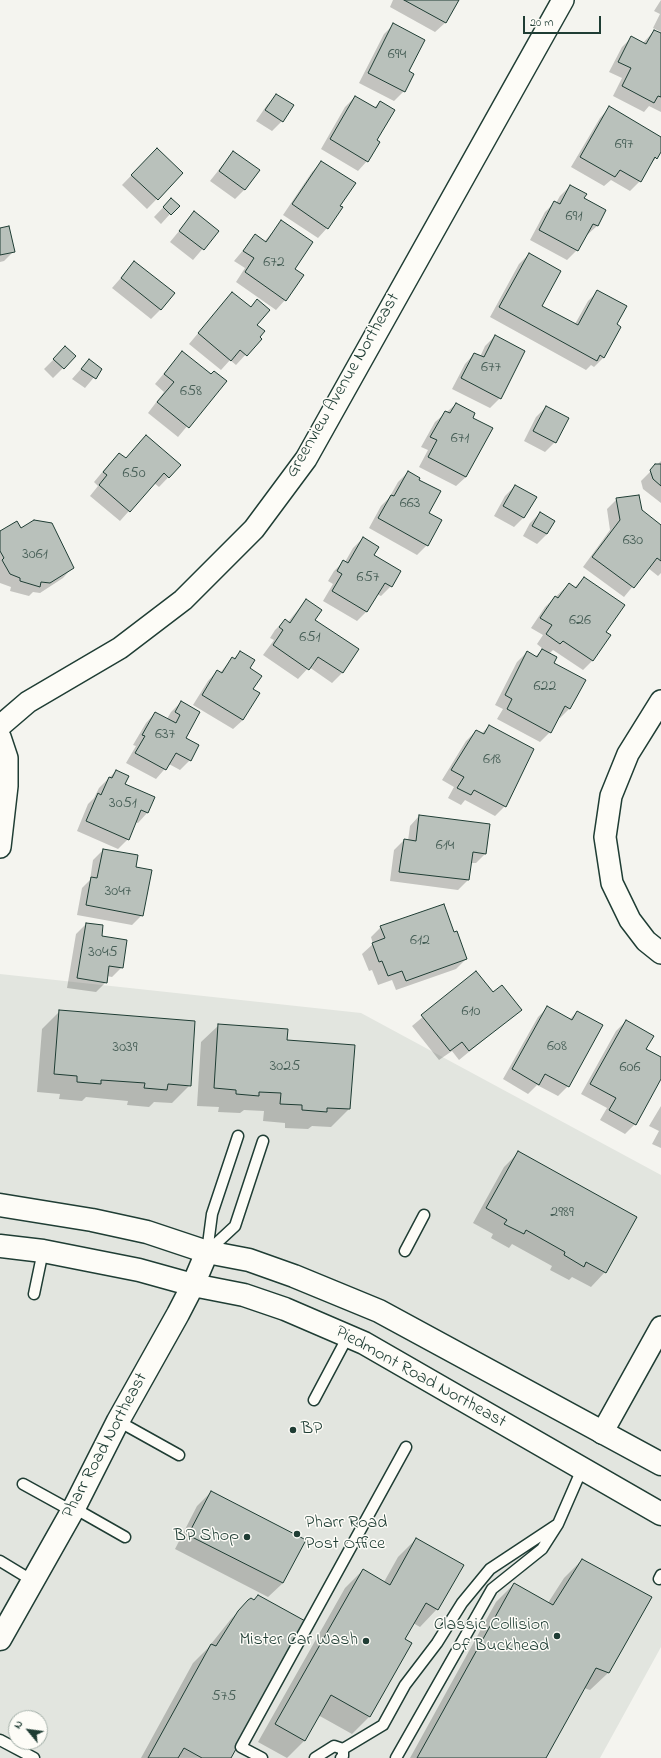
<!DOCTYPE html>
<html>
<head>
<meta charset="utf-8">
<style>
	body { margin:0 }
	#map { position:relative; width:661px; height:1758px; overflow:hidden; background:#f4f4ef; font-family:"Indie Flower",sans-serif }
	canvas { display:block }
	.north { position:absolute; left:8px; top:1710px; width:40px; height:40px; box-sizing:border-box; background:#fdfcf7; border:1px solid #a4b0a9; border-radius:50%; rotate:299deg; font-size:11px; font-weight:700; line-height:16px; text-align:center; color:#1f3d34 }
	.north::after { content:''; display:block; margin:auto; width:14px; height:18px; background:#1f3d34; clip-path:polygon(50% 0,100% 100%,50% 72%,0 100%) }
	.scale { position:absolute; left:523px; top:16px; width:78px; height:18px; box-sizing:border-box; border:2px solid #1f3d34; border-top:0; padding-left:5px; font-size:12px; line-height:14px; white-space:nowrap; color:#1f3d34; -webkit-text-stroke:3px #fdfcf7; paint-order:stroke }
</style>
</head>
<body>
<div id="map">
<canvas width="661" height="1758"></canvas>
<div class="north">N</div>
<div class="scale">20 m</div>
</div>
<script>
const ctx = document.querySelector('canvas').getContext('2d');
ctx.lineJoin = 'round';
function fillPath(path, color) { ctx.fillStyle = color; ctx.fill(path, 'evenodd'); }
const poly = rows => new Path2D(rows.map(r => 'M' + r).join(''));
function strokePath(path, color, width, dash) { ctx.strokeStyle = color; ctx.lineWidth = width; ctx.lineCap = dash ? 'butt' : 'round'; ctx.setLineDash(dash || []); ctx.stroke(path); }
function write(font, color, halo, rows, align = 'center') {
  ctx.font = font + ' "Indie Flower",sans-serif'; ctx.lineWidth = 3; ctx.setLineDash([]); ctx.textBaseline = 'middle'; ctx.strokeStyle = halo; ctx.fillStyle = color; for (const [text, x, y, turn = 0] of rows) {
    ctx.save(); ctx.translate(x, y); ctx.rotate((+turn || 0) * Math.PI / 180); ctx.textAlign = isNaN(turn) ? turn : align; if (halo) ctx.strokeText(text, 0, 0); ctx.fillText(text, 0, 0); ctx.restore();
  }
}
fillPath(poly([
	[0,974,361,1013,661,1175,661,1647,600,1758,0,1758],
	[16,1718,40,1718,40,1742,16,1742]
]), '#e2e5df');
fillPath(poly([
	[393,0,458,0,445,23,435,32,390,7],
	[661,0,661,32,653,28,660,14,654,11],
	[394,24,408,72,404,91,394,101,359,83,384,34],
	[654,31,661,34,661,112,649,106,644,112,613,96,622,78,609,72,622,47,632,37,643,43],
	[277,95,282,121,272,131,256,121,267,105],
	[355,97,374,108,380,102,376,141,367,161,358,171,321,149,345,107],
	[609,108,661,138,661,150,656,158,648,167,640,181,630,191,611,180,604,186,571,167,600,118],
	[157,149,182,173,147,209,122,185],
	[233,152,245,189,235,199,210,181],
	[321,163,339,206,327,228,318,238,283,215,312,172],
	[570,186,583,198,605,210,597,226,587,235,585,235,577,250,567,260,530,240,545,212,555,202,556,203,560,196],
	[171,199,170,214,161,224,154,217],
	[194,213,218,231,193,260,170,242],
	[281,222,293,269,285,300,276,310,236,282,245,268,234,261,255,236,264,242],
	[0,229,14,251,4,261,0,262],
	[529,254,541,306,575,324,588,301,598,291,615,325,604,357,594,367,591,365,586,370,490,317,519,264],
	[134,263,161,309,151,319,112,288],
	[232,293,250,308,257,300,256,325,260,339,236,365,230,360,221,370,189,344],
	[495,336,500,398,490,408,452,389,465,364,474,354,480,357,485,346],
	[182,352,211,375,225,381,178,437,148,413,164,392,155,384],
	[56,357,63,368,53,378,44,369],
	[89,360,101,369,85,388,72,379],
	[456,404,472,418,466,477,456,486,419,467,428,450,421,447,435,422],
	[546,407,555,442,545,452,524,441,536,417],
	[146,436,180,465,159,487,154,483,120,521,90,496,98,486,94,482,109,464,119,454,125,459],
	[661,461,661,503,643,489,641,481],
	[408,472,418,480,428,513,427,545,417,555,369,528,381,506,389,498,398,482],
	[515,486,524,517,514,527,494,516,505,496],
	[617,499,641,511,661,526,661,573,658,576,648,568,624,597,583,567,610,530,607,509],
	[540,513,554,521,547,534,537,544,523,536,530,523],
	[21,530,72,568,63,578,40,593,33,592,29,596,10,591,11,587,0,583,0,533],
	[363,538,391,586,381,596,377,594,367,611,357,621,323,601,333,584,328,581,334,571,343,562,345,562,353,548],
	[584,578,605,632,610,636,592,661,583,670,553,650,549,654,569,709,560,718,558,717,550,732,540,742,497,719,503,709,495,705,517,662,527,652,535,657,543,649,537,644,543,635,531,628,545,607,569,584,574,588],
	[306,600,314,620,358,649,342,673,332,683,309,667,298,679,263,655,274,640,270,638,275,630,285,620,288,622],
	[241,652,249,668,252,690,243,720,233,729,193,705,208,681,217,671,220,673,232,658,233,659],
	[181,702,184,738,190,760,180,770,169,764,156,779,126,763,136,746,133,745,146,723,155,713,167,719,171,712],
	[489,726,519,779,505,806,495,816,465,800,461,805,448,798,454,787,442,780,466,741,476,731,481,734],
	[116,771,124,785,154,798,147,813,138,823,135,822,128,839,118,849,77,831,88,804,94,798,99,788],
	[419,816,485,854,476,863,471,863,468,880,458,890,390,881,394,850,404,840,408,841,410,826],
	[103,850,135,868,142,915,132,925,77,915,82,888,90,880,93,860],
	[86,924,101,937,122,967,112,977,107,976,106,982,96,992,67,988,76,934],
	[381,927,453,933,466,959,456,969,396,990,392,980,378,985,372,970,369,971,362,954,373,944,371,937],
	[476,973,493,994,520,1010,459,1060,452,1051,439,1060,412,1026],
	[548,1007,569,1020,577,1012,568,1086,558,1096,537,1085,528,1094,503,1079,538,1017],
	[60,1011,190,1085,172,1103,154,1102,149,1107,127,1105,128,1101,86,1097,82,1101,59,1099,60,1094,37,1092,42,1029],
	[626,1021,645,1049,661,1058,661,1077,635,1124,625,1134,600,1120,607,1108,581,1094,616,1031],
	[219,1025,286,1041,349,1109,331,1127,312,1126,308,1129,285,1128,285,1123,263,1121,264,1111,244,1110,240,1113,218,1112,219,1107,197,1106,201,1042],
	[661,1106,661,1148,652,1144,659,1131,649,1126],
	[518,1153,605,1272,591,1287,572,1277,569,1280,550,1270,552,1266,512,1244,509,1248,491,1238,493,1234,473,1223,504,1167],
	[211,1492,283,1583,268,1597,175,1549,197,1506],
	[416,1539,437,1609,420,1627,413,1623,404,1639,370,1716,352,1734,318,1715,304,1741,287,1758,258,1742,345,1588,363,1570,384,1582,398,1557],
	[582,1560,651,1597,608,1673,590,1690,584,1688,545,1758,410,1758,496,1602,514,1584,548,1603,564,1578],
	[258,1596,230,1758,141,1758,193,1663,207,1649,231,1619,249,1601,254,1600]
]), '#0003');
const building = poly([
	[404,0,459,0,446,23,404,0],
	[393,23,425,40,409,71,414,74,405,92,368,73,393,23],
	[654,30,661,33,661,97,658,96,654,103,622,86,631,68,618,62,631,36,646,44,654,30],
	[276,94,294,105,283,122,265,110,276,94],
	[355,96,376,108,380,101,395,110,377,140,380,142,368,162,330,139,355,96],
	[609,106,661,137,661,152,657,159,655,157,641,182,620,170,615,177,580,157,609,106],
	[157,148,183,173,158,200,131,175,157,148],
	[233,151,260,170,245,190,219,171,233,151],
	[321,161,356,183,340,206,343,207,328,229,292,204,321,161],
	[570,185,587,194,584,198,606,210,598,226,593,224,578,251,539,230,554,201,560,204,570,185],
	[171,198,180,206,171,215,163,207,171,198],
	[194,211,219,231,204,250,179,231,194,211],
	[281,220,313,242,295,269,304,275,286,301,245,272,254,258,243,251,255,234,266,242,281,220],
	[9,226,15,252,0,255,0,228,9,226],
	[529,253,561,271,542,306,578,325,597,290,627,306,617,324,621,327,604,358,600,355,597,361,499,307,529,253],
	[134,261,175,293,161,310,121,278,134,261],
	[232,292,251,307,257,299,270,310,257,325,265,331,260,337,262,339,247,356,240,350,231,361,198,333,232,292],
	[495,335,525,351,501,399,461,378,474,353,484,357,495,335],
	[65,346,76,356,64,369,53,359,65,346],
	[182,351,211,374,214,371,227,381,189,428,157,402,174,382,164,374,182,351],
	[89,359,102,369,96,379,81,369,89,359],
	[456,403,475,413,473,418,493,428,466,477,428,457,437,440,430,437,445,411,450,413,456,403],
	[546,406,569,418,556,443,533,431,546,406],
	[146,435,181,465,169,478,164,473,130,512,99,485,107,475,103,472,119,453,126,458,146,435],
	[655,464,661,464,661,486,653,479,650,470,655,464],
	[408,471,420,478,419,480,441,491,429,513,442,520,428,546,378,518,391,495,394,496,408,471],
	[515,485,537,497,524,518,503,506,515,485],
	[639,495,642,510,661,525,661,561,657,558,634,588,592,557,620,520,616,498,639,495],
	[540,512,555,521,547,534,532,526,540,512],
	[34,520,52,523,74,568,50,583,41,582,40,587,20,581,20,578,10,574,2,560,4,558,0,551,0,531,17,521,21,528,34,520],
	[363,537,379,547,374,555,401,571,392,587,385,583,367,612,332,591,342,574,337,571,343,560,348,563,363,537],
	[584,577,625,605,606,632,611,635,593,661,563,641,560,644,546,634,552,625,540,618,555,596,558,598,569,583,576,588,584,577],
	[306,599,322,610,315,620,359,649,343,673,318,657,309,670,273,645,283,630,279,627,285,619,290,623,306,599],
	[542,649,557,657,554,663,586,680,570,709,565,706,551,733,507,709,512,699,505,695,527,651,537,657,542,649],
	[240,651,255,660,250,668,262,676,253,689,260,693,243,720,202,695,217,670,222,673,232,657,235,659,240,651],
	[181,701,200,712,186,738,199,745,191,761,176,753,166,770,135,753,145,736,142,735,155,712,176,723,180,715,175,712,181,701],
	[489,725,534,749,506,807,474,790,471,795,457,788,464,777,451,770,476,730,484,734,489,725],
	[116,770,129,776,125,784,155,797,148,813,141,810,129,840,86,821,98,793,101,795,109,777,112,778,116,770],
	[419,815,490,824,486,854,473,852,469,880,399,872,404,839,416,841,419,815],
	[103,849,138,855,136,867,152,870,143,916,86,905,91,877,97,878,103,849],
	[444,904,454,932,457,931,467,959,406,981,402,971,388,976,382,961,379,962,372,943,385,938,380,926,444,904],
	[86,923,103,925,102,936,127,940,123,968,109,966,107,983,77,978,86,923],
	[476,971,493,992,502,985,522,1010,469,1051,462,1042,450,1051,421,1015,476,971],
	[547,1006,572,1020,577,1011,603,1025,569,1087,545,1074,539,1085,512,1069,547,1006],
	[59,1010,195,1021,191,1086,168,1084,167,1090,144,1088,145,1083,101,1080,101,1084,77,1082,77,1076,54,1074,59,1010],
	[626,1020,654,1036,646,1049,661,1057,661,1079,636,1125,609,1110,616,1098,590,1084,626,1020],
	[218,1024,288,1029,287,1040,355,1045,350,1109,327,1108,327,1112,302,1110,302,1105,280,1104,281,1093,259,1092,259,1096,236,1094,236,1090,214,1088,218,1024],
	[518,1151,637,1217,606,1273,586,1262,584,1267,564,1255,565,1252,526,1230,524,1234,504,1224,507,1220,486,1208,518,1151],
	[211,1491,306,1540,283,1583,188,1535,211,1491],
	[416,1538,464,1565,438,1610,426,1603,405,1639,412,1643,370,1717,331,1695,305,1741,275,1724,363,1569,390,1585,416,1538],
	[582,1559,652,1597,609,1673,596,1668,546,1758,417,1758,514,1583,553,1605,582,1559],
	[258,1595,307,1622,231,1758,202,1758,184,1748,178,1758,148,1758,211,1644,216,1646,238,1611,248,1600,251,1598,254,1600,258,1595]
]);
fillPath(building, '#b9c1bb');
strokePath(building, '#1f3d34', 1);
const lane = poly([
	[405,1251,424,1215],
	[207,1252,235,1226,263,1141],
	[207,1252,212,1214,238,1136],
	[34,1294,43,1251],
	[314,1400,348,1336],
	[118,1421,179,1455],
	[23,1484,72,1511],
	[74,1508,125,1537],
	[0,1561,33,1581],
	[659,1579,661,1575],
	[0,1740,34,1758],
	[262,1758,241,1747,406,1447],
	[315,1758,334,1746,343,1749,383,1725,405,1685,437,1643,462,1603,490,1569,558,1524],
	[341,1758,343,1756,343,1749],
	[396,1758,492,1589,542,1549,558,1524,582,1469]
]);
const street = poly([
	[661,701,628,754,611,796,605,837,612,883,630,920,646,941,661,953],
	[0,726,28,702,120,648,183,600,254,529,306,459,563,0],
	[0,737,7,758,7,786,0,847],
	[602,1433,661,1327]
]);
const secondary = poly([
	[0,1205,92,1220,147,1232,207,1252,249,1260,294,1276,379,1311,661,1464],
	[0,1246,43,1251,139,1270,193,1285,244,1295,285,1309,364,1343,661,1514],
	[0,1639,74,1508,118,1421,178,1314,193,1285,207,1252]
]);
strokePath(lane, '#1f3d34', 13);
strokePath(street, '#1f3d34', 24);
strokePath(secondary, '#1f3d34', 25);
strokePath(lane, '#fdfcf7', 10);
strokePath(street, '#fdfcf7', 21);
strokePath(secondary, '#fdfcf7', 22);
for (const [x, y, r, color] of [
	[293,1430,4,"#1f3d34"],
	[297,1534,4,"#1f3d34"],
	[247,1537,4,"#1f3d34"],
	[557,1636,4,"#1f3d34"],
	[366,1641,4,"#1f3d34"]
]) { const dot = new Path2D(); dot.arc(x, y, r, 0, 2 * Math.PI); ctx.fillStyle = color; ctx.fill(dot); strokePath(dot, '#fdfcf7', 1.5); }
write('16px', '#465e56', null, [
	["694",397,55],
	["697",624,145],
	["691",574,217],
	["672",274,263],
	["677",491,368],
	["658",191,392],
	["671",460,439],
	["650",134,474],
	["663",410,504],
	["630",633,541],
	["3061",35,555],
	["657",368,578],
	["626",580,621],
	["651",310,638],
	["622",545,687],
	["637",165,735],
	["618",492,760],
	["3051",123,804],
	["614",445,846],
	["3047",118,892],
	["612",420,941],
	["3045",103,953],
	["610",471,1012],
	["608",557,1047],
	["3039",125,1048],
	["3025",285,1067],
	["606",630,1068],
	["2989",562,1213],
	["575",224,1697]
]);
write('18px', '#1f3d34', '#fdfcf7', [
	["Greenview Avenue Northeast",344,386,-60],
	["Piedmont Road Northeast",420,1378,29],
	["Pharr Road Northeast",106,1446,-62]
]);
write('18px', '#1f3d34', '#fdfcf7', [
	["BP",301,1430,"left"],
	["Pharr Road",305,1524,"left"],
	["Post Office",305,1545,"left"],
	["BP Shop",239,1537],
	["Classic Collision",549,1626],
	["of Buckhead",549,1647],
	["Mister Car Wash",358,1641]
], 'right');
</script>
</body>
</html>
